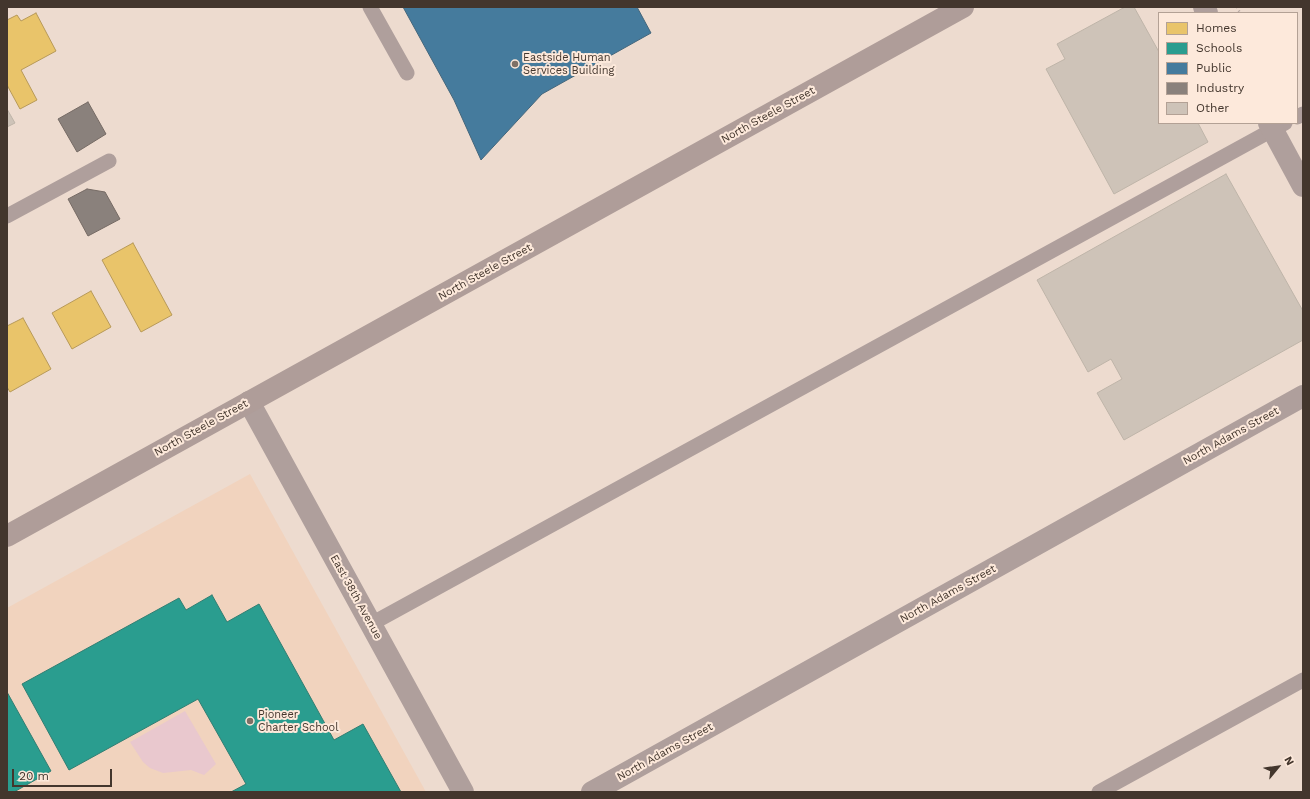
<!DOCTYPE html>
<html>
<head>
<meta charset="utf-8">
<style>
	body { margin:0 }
	#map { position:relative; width:1310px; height:799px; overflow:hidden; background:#eddbcf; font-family:"Work Sans",sans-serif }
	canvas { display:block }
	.frame { position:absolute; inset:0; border:8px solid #43362d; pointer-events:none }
	.legend { position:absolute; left:1158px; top:12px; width:140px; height:112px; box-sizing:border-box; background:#fde9db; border:1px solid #b3a195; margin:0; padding:5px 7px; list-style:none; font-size:12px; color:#43362d }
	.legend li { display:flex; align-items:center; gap:8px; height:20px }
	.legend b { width:20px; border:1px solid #b3a195 }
	.north { position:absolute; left:1258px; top:747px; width:40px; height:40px; -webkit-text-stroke:3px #fde9db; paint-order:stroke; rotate:61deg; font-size:11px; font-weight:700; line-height:16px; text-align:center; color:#43362d }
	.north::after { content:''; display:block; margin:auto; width:14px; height:18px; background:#43362d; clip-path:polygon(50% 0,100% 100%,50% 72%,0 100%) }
	.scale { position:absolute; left:12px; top:769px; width:100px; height:18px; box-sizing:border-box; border:2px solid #43362d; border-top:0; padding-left:5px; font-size:12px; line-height:14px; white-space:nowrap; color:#43362d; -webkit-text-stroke:3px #fde9db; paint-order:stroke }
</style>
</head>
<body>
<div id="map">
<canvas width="1310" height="799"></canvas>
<div class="frame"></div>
<ul class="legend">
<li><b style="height:11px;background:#e9c46a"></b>Homes</li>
<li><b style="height:11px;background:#2a9d8f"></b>Schools</li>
<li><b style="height:11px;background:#457b9d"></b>Public</li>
<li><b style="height:11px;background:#8a817c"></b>Industry</li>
<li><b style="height:11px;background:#cec3b8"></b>Other</li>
</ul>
<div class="north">N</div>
<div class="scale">20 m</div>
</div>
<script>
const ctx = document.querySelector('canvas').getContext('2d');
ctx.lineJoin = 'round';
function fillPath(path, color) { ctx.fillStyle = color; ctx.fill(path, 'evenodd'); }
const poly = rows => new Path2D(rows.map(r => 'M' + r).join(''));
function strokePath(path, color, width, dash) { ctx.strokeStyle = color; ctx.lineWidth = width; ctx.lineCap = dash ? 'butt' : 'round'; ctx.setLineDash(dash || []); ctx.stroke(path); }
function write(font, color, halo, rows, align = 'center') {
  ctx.font = font + ' "Work Sans",sans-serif'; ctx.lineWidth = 4; ctx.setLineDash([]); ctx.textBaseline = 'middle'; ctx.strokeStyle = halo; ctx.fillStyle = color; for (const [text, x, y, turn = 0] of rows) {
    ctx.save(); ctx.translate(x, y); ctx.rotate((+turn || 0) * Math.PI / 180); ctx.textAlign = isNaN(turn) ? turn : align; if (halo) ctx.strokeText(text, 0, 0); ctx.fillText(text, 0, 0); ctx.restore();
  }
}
fillPath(poly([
	[250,474,426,792,7,792,7,608]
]), '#f1d3be');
fillPath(poly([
	[185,711,216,764,204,775,191,770,163,773,150,768,143,762,130,742]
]), '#e9c8ce');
const homes = poly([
	[36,13,56,51,21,70,37,100,20,109,7,85,7,20,17,15,21,21,36,13],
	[133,243,172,315,141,332,102,260,133,243],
	[91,291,111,327,72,349,52,313,91,291],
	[23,318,51,369,10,392,7,387,7,326,23,318]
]);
fillPath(homes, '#e9c46a');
strokePath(homes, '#b79958', 1);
const schools = poly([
	[212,595,227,622,259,604,334,740,363,724,401,792,231,792,246,784,198,699,69,770,22,684,179,598,186,610,212,595],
	[7,692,51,771,14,792,7,792,7,692]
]);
fillPath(schools, '#2a9d8f');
strokePath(schools, '#327e72', 1);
const public = poly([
	[403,7,637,7,651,33,542,94,481,160,454,100,403,7]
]);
fillPath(public, '#457b9d');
strokePath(public, '#44667b', 1);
const industry = poly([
	[88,102,106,134,77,152,58,119,88,102],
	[87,189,105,192,120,219,88,236,68,199,87,189]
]);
fillPath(industry, '#8a817c');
strokePath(industry, '#756a64', 1);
const building = poly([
	[1125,7,1134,7,1159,52,1159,123,1198,123,1208,142,1114,194,1046,69,1065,59,1057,44,1125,7],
	[7,109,15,123,7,127,7,109],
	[1226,174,1303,311,1303,340,1124,440,1097,393,1122,379,1111,359,1088,372,1037,280,1226,174]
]);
fillPath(building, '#cec3b8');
strokePath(building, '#beb4a8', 1);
strokePath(poly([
	[1237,7,1240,13]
]), '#b0a19d', 2.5, [1, 3]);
strokePath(poly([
	[370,7,407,73],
	[1297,117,1303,114],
	[7,216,109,161],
	[371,624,1285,123],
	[1099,792,1303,680]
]), '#af9f9c', 15);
strokePath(poly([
	[1204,7,1207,13],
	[1269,123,1303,186],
	[249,402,463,792],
	[592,792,1303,396]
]), '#af9f9c', 22);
strokePath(poly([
	[7,536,963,7]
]), '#af9d99', 22);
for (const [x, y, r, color] of [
	[515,64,4,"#7e7066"],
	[250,721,4,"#7e7066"]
]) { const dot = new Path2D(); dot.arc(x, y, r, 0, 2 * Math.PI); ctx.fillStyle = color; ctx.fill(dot); strokePath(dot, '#fde9db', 1.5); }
write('11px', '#43362d', '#fde9db', [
	["Eastside Human",523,58],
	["Services Building",523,71],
	["Pioneer",258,715],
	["Charter School",258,728]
], 'left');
write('11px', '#43362d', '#fde9db', [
	["North Steele Street",768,115,-29],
	["North Steele Street",485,272,-29],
	["North Steele Street",201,428,-29],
	["North Adams Street",1231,436,-29],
	["North Adams Street",948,594,-29],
	["East 38th Avenue",356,597,61],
	["North Adams Street",665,752,-29]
]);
</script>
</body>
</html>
